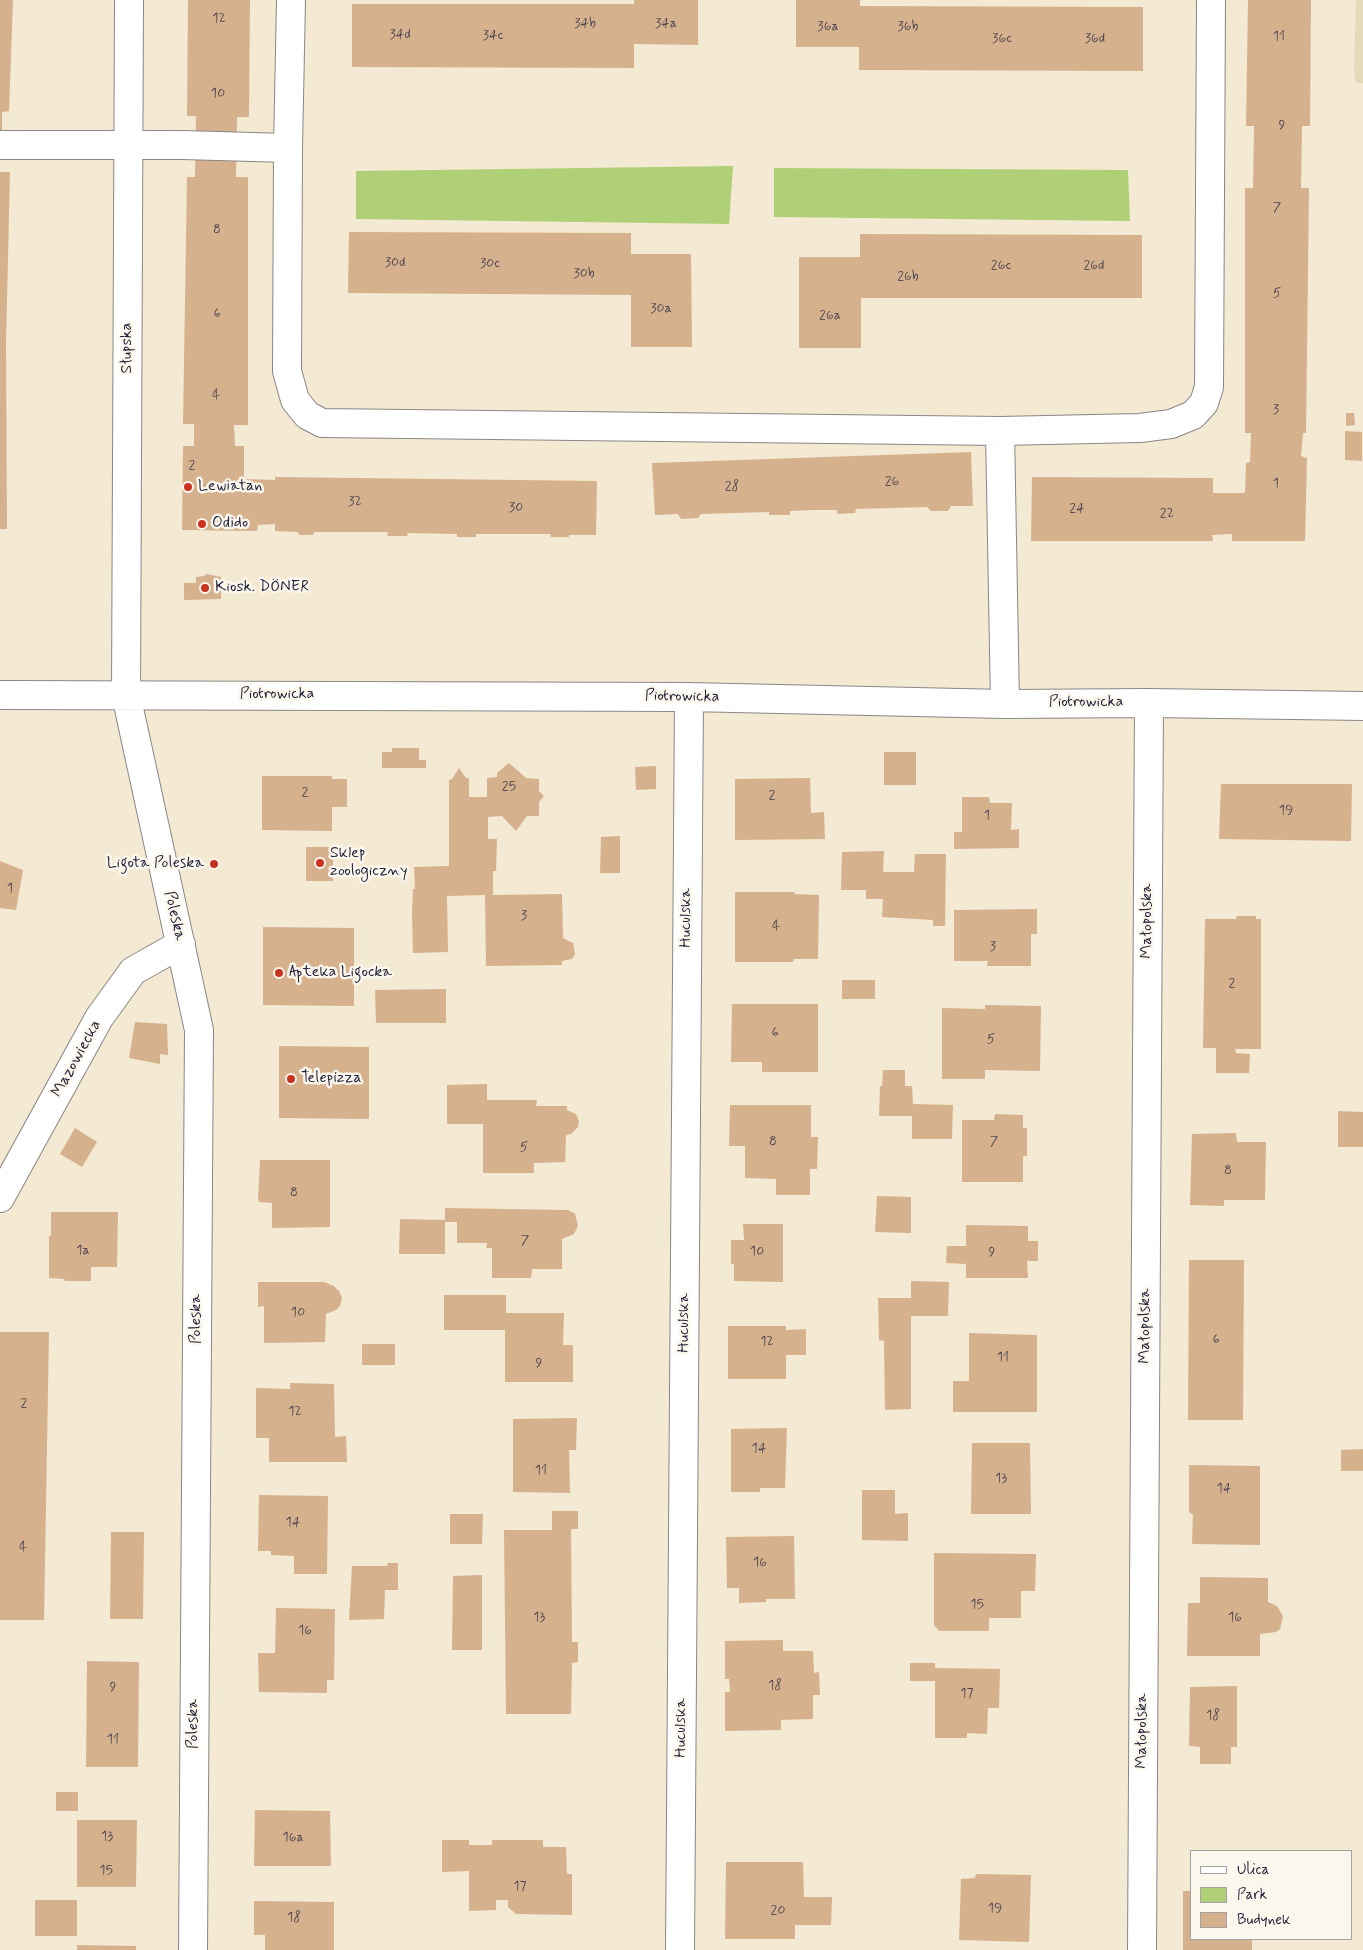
<!DOCTYPE html>
<html>
<head>
<meta charset="utf-8">
<style>
	body { margin:0 }
	#map { position:relative; width:1363px; height:1950px; overflow:hidden; background:#f4e9d2; font-family:Mynerve,sans-serif }
	canvas { display:block }
	.legend { position:absolute; left:1190px; top:1850px; width:162px; height:90px; box-sizing:border-box; background:#fbf7ec; border:1px solid #a4a2a5; margin:0; padding:6px 9px; list-style:none; font-size:15px; color:#22223b }
	.legend li { display:flex; align-items:center; gap:10px; height:25px }
	.legend b { width:25px; border:1px solid #a4a2a5 }
</style>
</head>
<body>
<div id="map">
<canvas width="1363" height="1950"></canvas>
<ul class="legend">
<li><b style="height:6px;background:#fff"></b>Ulica</li>
<li><b style="height:14px;background:#b0d077"></b>Park</li>
<li><b style="height:14px;background:#d5b18e"></b>Budynek</li>
</ul>
</div>
<script>
const ctx = document.querySelector('canvas').getContext('2d');
ctx.lineJoin = 'round';
function fillPath(path, color) { ctx.fillStyle = color; ctx.fill(path, 'evenodd'); }
const poly = rows => new Path2D(rows.map(r => 'M' + r).join(''));
function strokePath(path, color, width, dash) { ctx.strokeStyle = color; ctx.lineWidth = width; ctx.lineCap = dash ? 'butt' : 'round'; ctx.setLineDash(dash || []); ctx.stroke(path); }
function write(font, color, halo, rows, align = 'center') {
  ctx.font = font + ' Mynerve,sans-serif'; ctx.lineWidth = 5; ctx.setLineDash([]); ctx.textBaseline = 'middle'; ctx.strokeStyle = halo; ctx.fillStyle = color; for (const [text, x, y, turn = 0] of rows) {
    ctx.save(); ctx.translate(x, y); ctx.rotate((+turn || 0) * Math.PI / 180); ctx.textAlign = isNaN(turn) ? turn : align; if (halo) ctx.strokeText(text, 0, 0); ctx.fillText(text, 0, 0); ctx.restore();
  }
}
fillPath(poly([
	[1356,0,1363,0,1363,83,1356,83,1354,69]
]), '#e4dbba');
fillPath(poly([
	[733,166,729,224,356,219,356,171],
	[774,168,1128,170,1130,221,774,217]
]), '#b0d077');
fillPath(poly([
	[0,0,13,0,9,111,2,112,2,130,0,130],
	[188,0,250,0,249,117,237,117,236,177,248,177,248,425,234,425,235,446,244,446,244,479,275,480,275,477,597,481,596,535,569,535,569,537,551,537,550,534,476,534,476,537,457,537,457,534,407,533,408,536,387,536,388,532,314,532,313,535,299,535,298,532,275,531,275,524,258,525,257,531,182,530,183,446,194,446,194,424,183,424,187,177,195,177,196,116,187,116],
	[634,0,698,0,698,45,634,44,634,68,352,67,352,4,634,4],
	[796,0,860,0,860,6,1143,7,1143,71,859,70,859,47,796,47],
	[1248,0,1311,0,1310,126,1302,126,1301,188,1309,188,1306,433,1303,433,1301,456,1307,458,1305,541,1232,541,1232,534,1212,535,1213,541,1031,541,1032,477,1213,478,1213,493,1245,493,1246,463,1250,462,1251,433,1245,433,1245,188,1253,188,1254,126,1246,126],
	[0,172,10,172,6,343,7,529,0,529],
	[349,232,631,233,631,254,691,254,692,347,631,347,631,295,348,293],
	[860,234,1142,235,1142,298,861,298,861,348,799,348,799,257,860,257],
	[1346,413,1354,413,1355,425,1346,426],
	[1345,431,1362,432,1362,461,1345,460],
	[971,452,973,506,951,506,948,511,931,511,927,507,856,509,855,513,837,514,837,510,812,510,790,511,790,515,769,515,769,512,701,514,698,518,681,519,678,514,655,515,652,463],
	[206,574,221,577,221,599,184,600,184,583,196,583,196,577,204,576],
	[392,748,419,748,419,760,426,760,426,768,382,768,382,752,392,752],
	[884,752,916,752,916,785,884,785],
	[509,763,526,778,539,779,539,791,544,796,539,802,539,816,527,816,516,831,502,816,488,817,488,839,497,839,496,871,493,871,493,895,562,894,563,938,573,943,575,954,572,959,562,961,562,965,486,966,485,895,447,896,448,952,413,953,412,912,413,889,415,889,414,867,449,866,449,780,452,779,459,768,466,778,469,778,469,797,487,797,487,778,497,777,497,773],
	[656,766,656,789,636,790,635,767],
	[262,776,332,776,332,779,347,779,347,807,332,807,332,831,262,830],
	[810,778,811,813,824,812,825,839,735,840,735,779],
	[1221,784,1352,784,1351,841,1219,839],
	[962,797,989,797,990,803,1012,803,1011,830,1019,829,1019,848,954,849,954,832,962,832],
	[620,836,620,873,600,873,601,837],
	[306,847,333,847,333,881,306,881],
	[884,851,883,872,914,872,915,854,946,854,945,926,933,926,933,920,882,917,883,899,866,899,866,890,841,890,842,852],
	[0,861,23,870,16,910,0,908],
	[735,892,795,892,794,894,819,895,818,959,794,959,793,962,735,962],
	[1037,909,1037,934,1031,934,1031,966,987,966,988,961,954,961,954,910],
	[1237,916,1256,916,1256,919,1261,919,1261,1049,1235,1049,1236,1053,1250,1054,1249,1073,1216,1073,1216,1048,1203,1048,1205,919,1236,919],
	[263,927,354,928,354,1006,263,1005],
	[842,980,875,980,875,999,842,999],
	[446,989,446,1023,376,1023,375,990],
	[732,1004,818,1004,818,1072,762,1072,762,1062,731,1062],
	[985,1005,1041,1006,1040,1071,985,1070,985,1079,942,1079,942,1008,985,1009],
	[135,1022,167,1024,168,1055,160,1054,160,1064,129,1058],
	[279,1046,369,1047,369,1119,279,1118],
	[883,1070,905,1070,905,1086,912,1086,913,1104,953,1105,952,1139,912,1139,912,1116,879,1116,880,1086,882,1086],
	[487,1084,487,1100,537,1100,536,1106,567,1106,567,1110,576,1114,579,1121,578,1127,571,1134,566,1135,565,1162,534,1163,534,1173,483,1173,483,1124,447,1124,447,1085],
	[730,1105,811,1105,811,1137,818,1137,817,1169,810,1169,810,1195,776,1195,776,1179,745,1178,745,1146,729,1146],
	[1338,1111,1363,1112,1363,1147,1338,1147],
	[995,1114,1023,1115,1023,1128,1027,1128,1027,1156,1023,1156,1023,1182,962,1182,962,1120,994,1120],
	[75,1128,97,1142,82,1167,60,1154],
	[1236,1133,1237,1142,1266,1142,1265,1200,1224,1200,1224,1206,1190,1205,1192,1134],
	[260,1160,330,1160,330,1227,272,1228,272,1203,259,1202,258,1199],
	[877,1196,911,1197,911,1233,875,1232],
	[445,1208,568,1210,575,1214,578,1226,574,1234,562,1239,562,1269,532,1269,531,1278,492,1278,492,1248,486,1248,487,1243,457,1243,457,1222,445,1222,445,1254,399,1254,400,1219,445,1220],
	[51,1212,118,1212,117,1267,91,1267,91,1281,65,1281,64,1279,49,1278,49,1236,51,1236],
	[743,1224,783,1224,783,1282,734,1281,734,1264,731,1264,731,1240,744,1240],
	[966,1225,1028,1226,1028,1241,1038,1241,1038,1261,1027,1261,1028,1278,966,1278,966,1264,946,1263,947,1246,966,1246],
	[1189,1260,1244,1260,1243,1420,1188,1420],
	[911,1281,949,1282,948,1316,911,1316,911,1409,885,1410,884,1341,879,1340,878,1298,911,1298],
	[258,1282,324,1282,334,1286,339,1291,342,1298,340,1306,336,1310,326,1314,325,1342,264,1343,264,1306,258,1307],
	[444,1295,506,1295,506,1313,564,1313,563,1345,573,1345,573,1382,505,1382,505,1330,444,1330],
	[728,1326,786,1326,786,1330,806,1329,806,1355,786,1355,786,1379,728,1379],
	[0,1332,49,1332,44,1620,0,1620],
	[969,1333,1037,1335,1037,1412,953,1412,953,1381,969,1381],
	[362,1344,395,1344,395,1365,362,1365],
	[290,1383,334,1384,335,1437,346,1436,347,1462,269,1462,269,1438,256,1438,256,1388,290,1389],
	[577,1418,576,1450,569,1450,570,1493,513,1492,513,1419],
	[787,1428,785,1488,760,1488,760,1492,731,1492,731,1429],
	[972,1443,1030,1443,1031,1514,971,1514],
	[1363,1449,1363,1471,1341,1471,1341,1450],
	[1189,1465,1260,1466,1260,1545,1192,1544,1193,1515,1189,1512],
	[862,1490,895,1490,895,1514,908,1513,908,1541,862,1540],
	[259,1495,328,1496,327,1574,294,1574,294,1556,271,1555,271,1551,258,1551],
	[552,1511,578,1511,578,1529,571,1529,572,1642,578,1642,578,1662,572,1663,571,1714,506,1714,504,1530,552,1530],
	[450,1514,483,1514,482,1544,450,1544],
	[111,1532,144,1532,143,1619,110,1619],
	[794,1536,795,1599,766,1599,766,1602,739,1603,739,1588,727,1588,726,1537],
	[934,1553,1036,1554,1035,1591,1021,1591,1021,1618,989,1618,989,1631,939,1631,934,1625],
	[388,1563,398,1563,398,1590,385,1590,384,1619,349,1620,352,1566,387,1566],
	[482,1575,482,1650,452,1650,453,1576],
	[1200,1577,1268,1578,1268,1602,1277,1606,1283,1616,1282,1621,1280,1629,1276,1632,1260,1634,1260,1656,1187,1656,1188,1603,1200,1603],
	[276,1608,335,1609,334,1680,327,1680,327,1693,259,1692,258,1653,275,1653],
	[783,1640,783,1651,813,1651,814,1673,819,1672,820,1695,813,1695,813,1719,781,1720,781,1730,725,1731,725,1692,730,1692,729,1679,725,1679,725,1641],
	[87,1661,139,1662,138,1767,86,1767],
	[910,1663,935,1663,935,1668,1000,1669,999,1708,988,1708,987,1734,967,1733,967,1738,935,1738,935,1681,910,1681],
	[1237,1686,1237,1747,1231,1747,1231,1764,1200,1764,1200,1747,1189,1746,1190,1687],
	[56,1792,78,1792,78,1811,56,1811],
	[255,1810,330,1811,331,1866,254,1866],
	[77,1820,137,1820,136,1887,77,1887],
	[442,1840,469,1840,469,1845,492,1845,492,1840,543,1840,543,1847,566,1847,567,1874,572,1874,572,1915,516,1914,508,1907,508,1900,496,1900,496,1910,469,1911,469,1871,442,1872],
	[726,1862,803,1862,804,1897,832,1897,831,1925,795,1925,795,1939,725,1939],
	[976,1874,1031,1875,1029,1942,959,1940,961,1879,975,1878],
	[1183,1891,1192,1891,1192,1939,1252,1939,1252,1950,1183,1950],
	[35,1900,77,1900,77,1936,35,1936],
	[254,1901,334,1902,334,1950,265,1950,265,1935,254,1935],
	[77,1945,136,1946,136,1950,77,1950]
]), '#d5b18e');
const minor = poly([
	[129,0,126,695,199,1030,193,1950],
	[291,0,288,148,287,371,295,400,307,415,322,423,1000,431],
	[0,145,183,145,288,148],
	[0,695,689,697,1005,704,1149,703,1363,706],
	[1005,704,1000,431,1140,428,1171,424,1193,415,1204,403,1209,387,1211,0],
	[0,1198,99,1018,133,971,181,944],
	[680,1950,689,697],
	[1142,1950,1149,703]
]);
strokePath(minor, '#8b8686', 30);
strokePath(minor, '#fff', 28);
for (const [x, y, r, color] of [
	[188,487,5,"#c8321e"],
	[202,524,5,"#c8321e"],
	[205,588,5,"#c8321e"],
	[320,863,5,"#c8321e"],
	[214,864,5,"#c8321e"],
	[279,973,5,"#c8321e"],
	[291,1079,5,"#c8321e"]
]) { const dot = new Path2D(); dot.arc(x, y, r, 0, 2 * Math.PI); ctx.fillStyle = color; ctx.fill(dot); strokePath(dot, '#fbf7ec', 2); }
write('14px', '#4f4650', null, [
	["12",219,19],
	["34b",585,24],
	["34a",666,24],
	["36a",828,27],
	["36b",908,27],
	["34d",400,35],
	["34c",493,36],
	["11",1279,37],
	["36c",1002,39],
	["36d",1095,39],
	["10",218,94],
	["9",1282,126],
	["7",1277,208],
	["8",217,230],
	["30d",395,263],
	["30c",490,264],
	["26c",1001,266],
	["26d",1094,266],
	["30b",584,274],
	["26b",908,277],
	["5",1277,294],
	["30a",661,309],
	["6",217,314],
	["26a",830,316],
	["4",216,396],
	["3",1276,410],
	["2",192,466],
	["26",892,482],
	["1",1276,484],
	["28",732,487],
	["32",355,502],
	["30",516,508],
	["24",1077,509],
	["22",1167,514],
	["25",509,787],
	["2",305,793],
	["2",772,796],
	["19",1286,811],
	["1",987,816],
	["1",10,889],
	["3",524,916],
	["4",776,927],
	["3",993,947],
	["2",1232,984],
	["6",775,1033],
	["5",991,1040],
	["8",773,1142],
	["7",994,1142],
	["5",524,1148],
	["8",1228,1171],
	["8",294,1193],
	["7",525,1241],
	["1a",83,1251],
	["10",757,1252],
	["9",992,1253],
	["10",298,1313],
	["6",1216,1340],
	["12",767,1342],
	["11",1003,1358],
	["9",539,1364],
	["2",24,1404],
	["12",295,1412],
	["14",759,1449],
	["11",541,1471],
	["13",1001,1479],
	["14",1224,1489],
	["14",293,1523],
	["4",23,1548],
	["16",760,1563],
	["15",977,1605],
	["13",539,1618],
	["16",1235,1618],
	["16",305,1631],
	["18",775,1686],
	["9",113,1688],
	["17",967,1694],
	["18",1213,1716],
	["11",113,1740],
	["13",107,1837],
	["16a",293,1838],
	["15",106,1871],
	["17",520,1887],
	["19",995,1909],
	["20",778,1911],
	["18",294,1918]
]);
write('16px', '#22223b', '#fbf7ec', [
	["Słupska",128,348,-90],
	["Piotrowicka",277,695],
	["Piotrowicka",682,697,1],
	["Piotrowicka",1086,703],
	["Poleska",174,916,77],
	["Huculska",687,918,-90],
	["Małopolska",1148,921,-90],
	["Mazowiecka",77,1059,-61],
	["Poleska",197,1319,-90],
	["Huculska",685,1323,-90],
	["Małopolska",1146,1326,-90],
	["Poleska",194,1724,-90],
	["Huculska",682,1728,-90],
	["Małopolska",1143,1731,-90]
]);
write('16px', '#22223b', '#fbf7ec', [
	["Lewiatan",198,487],
	["Odido",212,524],
	["Kiosk. DÖNER",215,588],
	["Sklep",330,854],
	["zoologiczny",330,872],
	["Ligota Poleska",204,864,"right"],
	["Apteka Ligocka",289,973],
	["Telepizza",301,1079]
], 'left');
</script>
</body>
</html>
